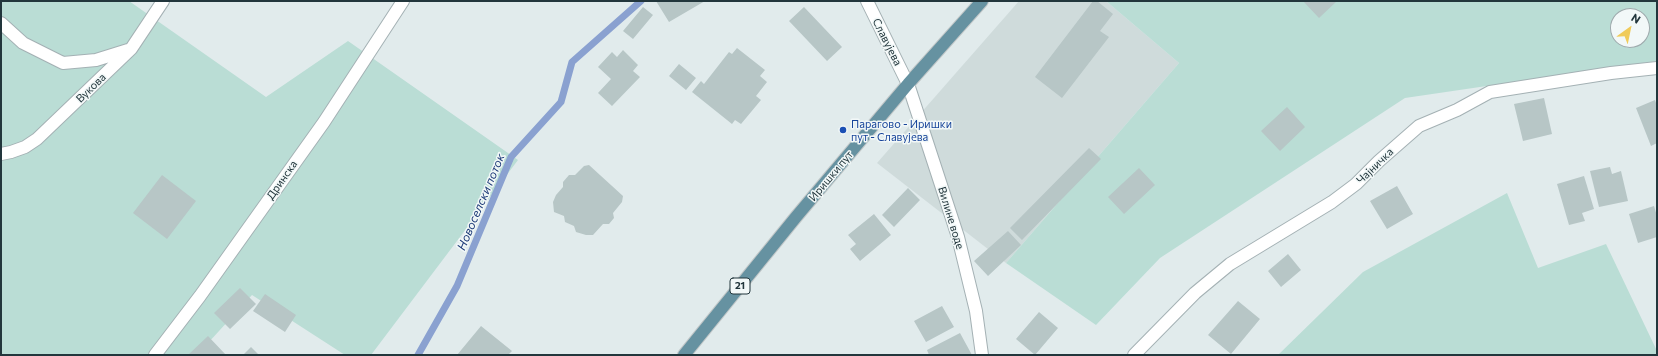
<!DOCTYPE html>
<html>
<head>
<meta charset="utf-8">
<style>
	body { margin:0 }
	#map { position:relative; width:1658px; height:356px; overflow:hidden; background:#e1ebec; font-family:Commissioner,sans-serif }
	canvas { display:block }
	.frame { position:absolute; inset:0; border:2px solid #22363c; pointer-events:none }
	.north { position:absolute; left:1610px; top:8px; width:40px; height:40px; box-sizing:border-box; background:#f2f8f8; border:1px solid #9faaad; border-radius:50%; rotate:33deg; font-size:11px; font-weight:700; line-height:16px; text-align:center; color:#22363c }
	.north::after { content:''; display:block; margin:auto; width:14px; height:18px; background:#f0cb5a; clip-path:polygon(50% 0,100% 100%,50% 72%,0 100%) }
</style>
</head>
<body>
<div id="map">
<canvas width="1658" height="356"></canvas>
<div class="frame"></div>
<div class="north">N</div>
</div>
<script>
const ctx = document.querySelector('canvas').getContext('2d');
ctx.lineJoin = 'round';
function fillPath(path, color) { ctx.fillStyle = color; ctx.fill(path, 'evenodd'); }
const poly = rows => new Path2D(rows.map(r => 'M' + r).join(''));
function strokePath(path, color, width, dash) { ctx.strokeStyle = color; ctx.lineWidth = width; ctx.lineCap = dash ? 'butt' : 'round'; ctx.setLineDash(dash || []); ctx.stroke(path); }
function write(font, color, halo, rows, align = 'center') {
  ctx.font = font + ' Commissioner,sans-serif'; ctx.lineWidth = 3; ctx.setLineDash([]); ctx.textBaseline = 'middle'; ctx.strokeStyle = halo; ctx.fillStyle = color; for (const [text, x, y, turn = 0] of rows) {
    ctx.save(); ctx.translate(x, y); ctx.rotate((+turn || 0) * Math.PI / 180); ctx.textAlign = isNaN(turn) ? turn : align; if (halo) ctx.strokeText(text, 0, 0); ctx.fillText(text, 0, 0); ctx.restore();
  }
}
fillPath(poly([
	[1019,1,1106,1,1179,63,1006,263,877,163]
]), '#cfdbdb');
fillPath(poly([
	[1,1,129,1,266,97,348,41,518,160,371,355,345,355,252,295,197,355,1,355],
	[1106,1,1657,1,1657,61,1405,98,1160,258,1096,325,1006,263,1179,63],
	[1618,16,1642,16,1642,40,1618,40],
	[1507,193,1538,268,1606,244,1657,351,1657,355,1278,355,1363,272]
]), '#baddd5');
strokePath(poly([
	[418,355,457,286,511,157,561,102,572,62,641,1]
]), '#8aa1d0', 7);
fillPath(poly([
	[656,1,705,1,669,22],
	[1093,1,1097,1,1113,14,1100,31,1109,37,1062,98,1035,77],
	[1303,1,1337,1,1319,18],
	[643,7,653,15,633,39,623,31],
	[804,7,842,47,827,61,789,21],
	[737,48,765,70,760,76,767,82,756,96,761,100,741,124,735,120,732,124,692,92,701,81,704,84,729,52,732,54],
	[623,50,638,65,633,71,640,77,612,106,598,93,611,79,598,67,612,52,617,57],
	[679,64,696,78,686,90,669,76],
	[1544,98,1552,134,1523,141,1514,104],
	[1655,100,1657,106,1657,143,1651,146,1636,108],
	[1287,107,1305,127,1280,151,1261,131],
	[1089,148,1101,159,1022,240,1010,228],
	[589,165,623,196,622,202,613,213,614,218,609,224,603,224,593,235,586,235,576,232,574,226,565,222,564,216,554,212,553,202,556,195,563,187,563,182,569,175,575,175,584,166],
	[1610,167,1612,174,1621,171,1628,201,1599,207,1590,171],
	[1139,168,1155,185,1124,214,1108,197],
	[162,175,196,201,167,239,133,213],
	[1584,176,1594,209,1582,213,1585,221,1569,225,1557,184],
	[1397,186,1413,214,1387,229,1370,201],
	[908,188,920,200,894,227,882,215],
	[1654,206,1657,216,1657,237,1638,243,1629,214],
	[874,214,891,235,860,261,850,249,856,244,848,235],
	[1008,231,1021,245,988,276,974,261],
	[1288,254,1301,270,1281,287,1268,271],
	[240,288,256,304,230,329,214,313],
	[265,294,296,315,285,332,253,311],
	[1238,301,1260,319,1231,354,1208,335],
	[942,306,954,327,926,342,914,321],
	[1039,312,1058,328,1035,355,1016,339],
	[481,326,512,351,508,355,457,355],
	[960,333,972,355,929,355,927,350],
	[208,336,226,355,188,355],
	[251,347,259,355,243,355]
]), '#b7c6c6');
const street = poly([
	[867,1,908,84,958,237,976,311,982,355],
	[1,23,23,43,63,63,96,60,128,50],
	[1,154,11,152,25,147,37,139,131,49,163,1],
	[155,355,200,296,324,122,403,1],
	[1134,355,1195,293,1230,264,1332,202,1356,184,1379,161,1419,126,1457,110,1490,92,1611,73,1657,68]
]);
const primary = poly([
	[684,355,796,217,908,84,982,1]
]);
strokePath(street, '#a4b1b4', 14);
strokePath(primary, '#c1c7c8', 14);
strokePath(street, '#fff', 12);
strokePath(primary, '#6692a1', 12);
for (const [x, y, r, color] of [
	[843,130,4,"#1a4fb4"]
]) { const dot = new Path2D(); dot.arc(x, y, r, 0, 2 * Math.PI); ctx.fillStyle = color; ctx.fill(dot); strokePath(dot, '#f2f8f8', 1.5); }
for (const [x, y, w] of [
	[740,286,20]
]) { const box = new Path2D(); box.roundRect(x - w / 2, y - 8, w, 16, 3); ctx.fillStyle = '#f2f8f8'; ctx.fill(box); strokePath(box, '#22363c', 1); }
write('bold 10px', '#22363c', null, [
	["21",740,286]
]);
write('11px', '#22363c', '#f2f8f8', [
	["Славујева",887,42,63],
	["Вукова",91,88,-44],
	["Чајничка",1375,166,-44],
	["Иришки пут",831,176,-50],
	["Дринска",282,180,-55],
	["Вилине воде",951,218,73]
]);
write('11px', '#164399', '#f2f8f8', [
	["Парагово - Иришки",851,124],
	["пут - Славујева",851,137]
], 'left');
write('italic 12px', '#1c3a77', '#f2f8f8', [
	["Новоселски поток",481,202,-67]
]);
</script>
</body>
</html>
